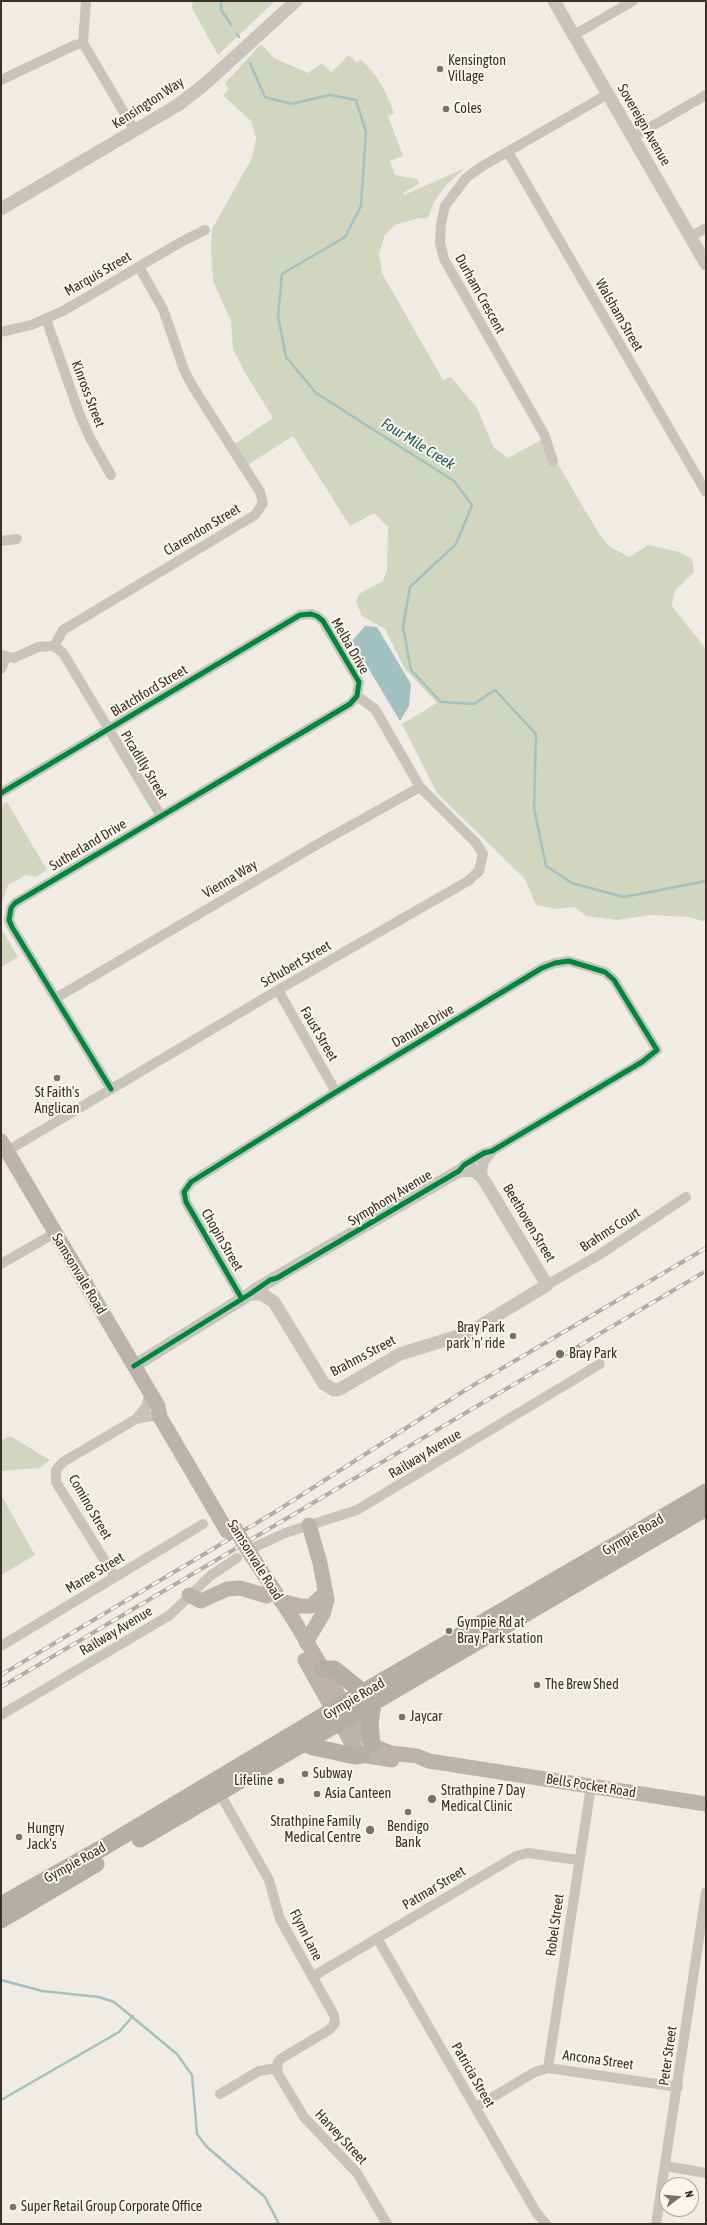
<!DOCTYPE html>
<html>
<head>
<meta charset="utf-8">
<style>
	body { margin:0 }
	#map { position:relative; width:707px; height:2225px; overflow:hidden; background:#f0ebe5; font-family:"Asap Condensed",sans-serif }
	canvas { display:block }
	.frame { position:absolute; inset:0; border:2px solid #3b302b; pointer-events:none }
	.north { position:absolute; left:659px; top:2177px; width:40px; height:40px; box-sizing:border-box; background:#fbf5ee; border:1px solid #aea6a0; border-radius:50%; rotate:74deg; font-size:11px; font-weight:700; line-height:16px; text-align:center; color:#3b302b }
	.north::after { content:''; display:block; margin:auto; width:14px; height:18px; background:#7a716c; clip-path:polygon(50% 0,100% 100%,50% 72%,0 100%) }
</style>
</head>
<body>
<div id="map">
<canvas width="707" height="2225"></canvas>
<div class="frame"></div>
<div class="north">N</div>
</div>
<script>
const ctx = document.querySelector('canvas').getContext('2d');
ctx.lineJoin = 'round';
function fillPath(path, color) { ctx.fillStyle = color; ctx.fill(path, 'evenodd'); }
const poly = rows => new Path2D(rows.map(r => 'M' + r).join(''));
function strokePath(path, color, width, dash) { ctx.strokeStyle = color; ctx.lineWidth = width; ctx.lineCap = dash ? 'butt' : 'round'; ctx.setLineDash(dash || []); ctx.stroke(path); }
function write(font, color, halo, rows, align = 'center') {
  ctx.font = font + ' "Asap Condensed",sans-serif'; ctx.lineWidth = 4; ctx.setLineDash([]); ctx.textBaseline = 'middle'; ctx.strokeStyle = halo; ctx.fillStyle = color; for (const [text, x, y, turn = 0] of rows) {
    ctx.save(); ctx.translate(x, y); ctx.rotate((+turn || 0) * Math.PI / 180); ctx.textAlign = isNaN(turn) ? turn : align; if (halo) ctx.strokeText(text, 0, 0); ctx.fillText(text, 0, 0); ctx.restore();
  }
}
fillPath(poly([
	[193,1,275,1,218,55,192,8],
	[261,44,274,58,308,73,322,63,331,72,349,55,357,63,361,59,376,76,385,91,394,113,388,116,403,156,390,161,395,175,417,179,420,183,403,193,404,195,465,168,446,185,434,202,428,218,419,218,395,225,385,235,379,253,382,273,443,380,451,377,477,408,494,448,508,458,543,439,598,532,609,546,629,557,648,545,679,552,692,559,694,572,674,592,672,606,706,649,706,922,689,917,650,915,617,920,587,916,574,907,556,909,536,905,525,879,437,793,402,724,437,703,405,669,385,629,362,616,356,602,359,594,383,581,387,570,388,527,374,513,350,526,293,436,246,466,233,445,273,418,244,371,233,349,231,321,213,281,211,250,212,229,252,158,256,138,251,121,223,95,229,89,225,83],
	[7,802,47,870,35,877,26,875,8,885,1,905,1,805],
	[1,928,18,957,1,967],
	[10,1436,50,1460,40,1468,1,1471,1,1441],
	[1,1495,35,1555,1,1575]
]), '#d1d6bf');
fillPath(poly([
	[365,626,377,627,411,684,409,706,400,721,352,641]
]), '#a1c2c1');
strokePath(poly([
	[221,1,221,9,231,25],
	[237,34,239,37],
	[250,63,265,97,291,104,330,95,356,100,366,132,361,206,345,237,282,274,278,316,286,357,316,393,454,481,472,505,456,544,410,587,403,627,411,670,441,702,474,704,495,690,536,734,534,808,546,866,572,883,624,897,706,881],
	[1,1980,42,1991,99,1997,114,2002,177,2054,192,2075,197,2134,207,2147,265,2197,279,2224],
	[1,2100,119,2032,133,2016]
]), '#a1c2c1', 2.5);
strokePath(poly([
	[86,1,83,43,135,131],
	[574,35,633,1],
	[1,80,75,45,83,43],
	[633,137,706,95],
	[508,152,706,492],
	[690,237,706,228],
	[46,319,79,413,89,436,111,475],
	[1,332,31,325,63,311,181,242,205,230],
	[553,461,544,434,444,259,440,243,441,224,445,206,466,178,481,167,608,94],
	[1,541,17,539],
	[54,646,63,653,161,816],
	[1,655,14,658,38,647,54,646,63,630,255,515,263,503,260,492,193,387,184,370,163,309,139,267],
	[1,669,6,658],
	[1,793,300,615,311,614,317,616,323,621,359,682,357,696,350,704,15,903,11,908,9,920,12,927,111,1089],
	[278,990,336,1092],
	[56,998,318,844,420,787],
	[7,1151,278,990,468,881,479,871,483,854,476,843,420,787,375,709,357,696],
	[482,1177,483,1163,492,1151],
	[1,1264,55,1233],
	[547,1285,599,1255,686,1197],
	[242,1299,186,1202,184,1192,191,1182,336,1092,542,968,555,963,569,961,605,972,614,980,657,1050,642,1062,492,1151,484,1153,464,1165,459,1171],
	[136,1419,146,1407,150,1393],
	[255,1547,285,1533,357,1510,600,1364],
	[115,1577,56,1482,56,1470,63,1462,136,1419,150,1416,160,1417],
	[1,1646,203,1524],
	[1,1715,170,1615,210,1576,237,1558],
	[219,1792,269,1880,280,1919,334,2015,335,2023,329,2030,282,2058,278,2062,277,2072,304,2117,357,2173,387,2224],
	[377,1938,536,2212,546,2224],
	[312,1977,516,1856,528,1853,578,1860],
	[548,2068,591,1786],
	[220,2094,259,2071,276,2068],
	[476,2107,535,2072,548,2068,678,2087],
	[665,2166,706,2173],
	[656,2224,706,1892]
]), '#c9c3be', 10);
strokePath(poly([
	[554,1,706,264],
	[1,209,178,105,205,84,296,1],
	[134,1366,250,1294,256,1289,459,1171,473,1170,482,1177,547,1285,468,1333,400,1354,340,1389,334,1390,324,1384,274,1302,262,1294,250,1294]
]), '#c9c3be', 13);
strokePath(poly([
	[1,1141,158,1406,160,1417,227,1531],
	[251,1555,295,1622,361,1733,378,1748,391,1753,417,1756,429,1761,706,1804],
	[189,1595,201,1601,227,1589,240,1588,267,1596],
	[281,1601,300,1606,311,1606,325,1593],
	[306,1642,323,1614,327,1600,320,1563,309,1525],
	[305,1660,354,1747,362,1755,392,1760]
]), '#bab3ae', 15);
strokePath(poly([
	[323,1669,334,1669,364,1693],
	[304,1743,313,1747,355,1756,362,1755],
	[372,1744,370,1724,373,1703],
	[140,1839,706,1508],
	[1,1905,104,1847,343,1704,706,1492],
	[1,1920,96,1864]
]), '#b4aea8', 17);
const rail = poly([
	[1,1675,275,1512,467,1389,706,1248],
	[1,1687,706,1271]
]);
strokePath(rail, '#b1aca8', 4);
strokePath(rail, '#fbf5ee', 2.5, [8]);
strokePath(poly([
	[234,1527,251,1555]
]), '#bab3ae', 15);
strokePath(poly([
	[1,793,300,615,311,614,317,616,323,621,359,682,357,696,350,704,15,903,11,908,9,920,12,927,111,1089],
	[134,1366,250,1294,270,1280,277,1278,459,1171,464,1165,484,1153,492,1151,642,1062,657,1050,614,980,605,972,569,961,555,963,542,968,336,1092,191,1182,184,1192,186,1202,242,1299]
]), '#00873e', 5);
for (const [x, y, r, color] of [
	[440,69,4,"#7a716c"],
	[446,109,4,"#7a716c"],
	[57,1078,4,"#7a716c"],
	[513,1336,4,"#7a716c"],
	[560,1354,5,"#7a716c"],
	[449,1631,4,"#7a716c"],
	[537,1685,4,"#7a716c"],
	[402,1717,4,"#7a716c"],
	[305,1774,4,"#7a716c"],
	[281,1781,4,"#7a716c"],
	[317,1794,4,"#7a716c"],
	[432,1799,5,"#7a716c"],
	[408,1812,4,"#7a716c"],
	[370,1830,5,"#7a716c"],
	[19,1837,4,"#7a716c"],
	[13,2207,4,"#7a716c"]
]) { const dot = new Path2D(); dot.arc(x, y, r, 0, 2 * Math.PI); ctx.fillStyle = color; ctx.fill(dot); strokePath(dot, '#fbf5ee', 1.5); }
write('14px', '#3b302b', '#fbf5ee', [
	["Kensington",448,61],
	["Village",448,77],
	["Coles",454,109],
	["St Faith's",57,1093,"center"],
	["Anglican",57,1109,"center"],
	["Bray Park",505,1328,"right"],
	["park 'n' ride",505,1344,"right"],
	["Bray Park",569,1354],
	["Gympie Rd at",457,1623],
	["Bray Park station",457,1639],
	["The Brew Shed",545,1685],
	["Jaycar",410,1717],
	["Subway",313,1774],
	["Lifeline",273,1781,"right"],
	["Strathpine 7 Day",441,1791],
	["Medical Clinic",441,1807],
	["Asia Canteen",325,1794],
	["Strathpine Family",361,1822,"right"],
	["Medical Centre",361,1838,"right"],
	["Bendigo",408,1827,"center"],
	["Bank",408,1843,"center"],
	["Hungry",27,1829],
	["Jack's",27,1845],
	["Super Retail Group Corporate Office",21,2207]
], 'left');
write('14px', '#3b302b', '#fbf5ee', [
	["Kensington Way",148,103,-33],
	["Sovereign Avenue",644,125,60],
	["Marquis Street",98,274,-30],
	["Durham Crescent",480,294,61],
	["Walsham Street",619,315,60],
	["Kinross Street",88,394,69],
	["Clarendon Street",202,530,-31],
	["Melba Drive",350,646,60],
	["Blatchford Street",149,691,-31],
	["Picadilly Street",144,765,59],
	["Sutherland Drive",88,845,-31],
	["Vienna Way",230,879,-31],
	["Schubert Street",296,964,-30],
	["Danube Drive",423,1026,-31],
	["Faust Street",319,1034,60],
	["Symphony Avenue",390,1198,-31],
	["Beethoven Street",529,1223,59],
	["Brahms Court",610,1230,-33],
	["Chopin Street",222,1240,60],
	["Samsonvale Road",79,1274,59],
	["Brahms Street",363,1356,-28],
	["Railway Avenue",425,1454,-31],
	["Comino Street",90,1507,60],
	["Gympie Road",633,1535,-30],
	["Samsonvale Road",255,1560,58],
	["Maree Street",95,1573,-31],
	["Railway Avenue",116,1631,-31],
	["Gympie Road",354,1699,-30],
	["Bells Pocket Road",591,1786,9],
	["Gympie Road",75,1863,-29],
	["Patmar Street",434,1888,-31],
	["Robel Street",555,1925,-82],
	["Flynn Lane",306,1935,63],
	["Peter Street",668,2056,-82],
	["Ancona Street",598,2060,8],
	["Patricia Street",473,2075,60],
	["Harvey Street",341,2137,47]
]);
write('italic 15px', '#1f5a5e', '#fbf5ee', [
	["Four Mile Creek",418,444,32]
]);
</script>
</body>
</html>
